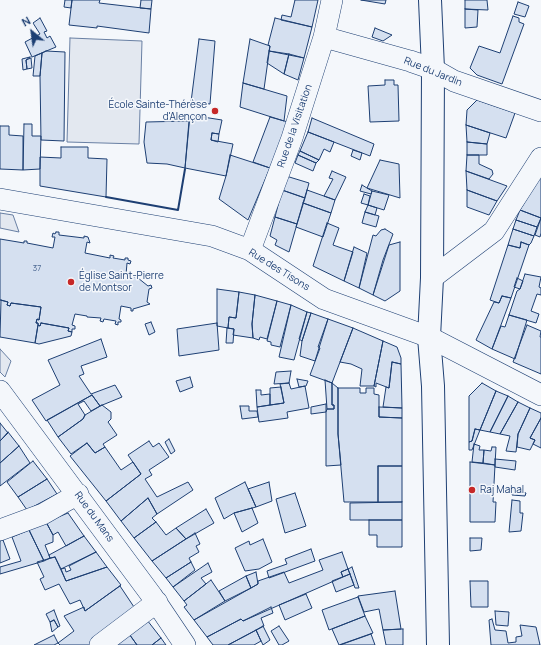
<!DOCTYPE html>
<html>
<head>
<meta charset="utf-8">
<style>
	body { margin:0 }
	#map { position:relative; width:541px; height:645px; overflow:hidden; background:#f4f7fb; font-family:Manrope,sans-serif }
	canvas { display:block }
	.north { position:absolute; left:12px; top:12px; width:40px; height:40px; -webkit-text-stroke:3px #f4f7fb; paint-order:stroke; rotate:331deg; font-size:11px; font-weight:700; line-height:16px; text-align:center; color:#1d3f73 }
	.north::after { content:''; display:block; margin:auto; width:14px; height:18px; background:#1d3f73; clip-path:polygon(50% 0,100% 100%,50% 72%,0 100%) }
</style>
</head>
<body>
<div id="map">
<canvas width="541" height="645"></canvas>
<div class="north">N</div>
</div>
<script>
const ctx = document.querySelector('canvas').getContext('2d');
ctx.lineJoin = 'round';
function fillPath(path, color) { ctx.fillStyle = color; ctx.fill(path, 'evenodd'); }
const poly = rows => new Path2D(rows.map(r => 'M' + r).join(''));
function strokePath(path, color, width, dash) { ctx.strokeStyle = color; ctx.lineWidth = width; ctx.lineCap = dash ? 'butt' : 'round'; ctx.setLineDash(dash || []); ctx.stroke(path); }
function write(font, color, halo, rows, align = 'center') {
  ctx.font = font + ' Manrope,sans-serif'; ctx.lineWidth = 3; ctx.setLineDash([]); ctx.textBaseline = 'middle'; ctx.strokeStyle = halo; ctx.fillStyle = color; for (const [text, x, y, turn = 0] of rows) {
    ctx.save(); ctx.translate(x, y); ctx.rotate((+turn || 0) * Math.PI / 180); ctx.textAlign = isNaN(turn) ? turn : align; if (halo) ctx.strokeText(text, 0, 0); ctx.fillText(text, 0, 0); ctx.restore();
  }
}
const parking = poly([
	[70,38,142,41,139,144,67,142,70,38],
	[0,213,13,215,19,232,0,228,0,213],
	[0,349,11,361,5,377,0,372,0,349]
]);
fillPath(parking, '#e3e8f0');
strokePath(parking, '#687fa3', 1);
const building = poly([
	[65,0,72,0,71,8,64,7,65,0],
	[72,0,100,0,99,3,151,9,149,33,97,26,97,28,69,25,72,0],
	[141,0,152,0,151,9,140,8,141,0],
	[295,0,318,0,312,27,281,20,282,15,291,17,295,0],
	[361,0,386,0,385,4,361,0],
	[465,0,487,0,488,10,465,9,465,0],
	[518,2,529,6,525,17,514,14,518,2],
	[465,9,478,10,477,27,465,28,465,9],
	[513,16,519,18,519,22,524,24,502,84,477,75,470,68,479,46,500,53,513,16],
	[40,18,47,31,44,32,47,38,50,36,56,47,32,57,25,42,40,34,33,23,40,18],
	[275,18,312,27,304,58,269,51,270,46,268,45,275,18],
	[375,28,392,35,383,41,372,37,375,28],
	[199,39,215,41,210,104,191,102,199,39],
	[250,39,270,46,264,89,243,83,250,39],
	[46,51,65,52,64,141,41,140,40,76,42,53,46,51],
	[269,51,289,54,284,74,267,63,269,51],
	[42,53,40,76,33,76,35,56,42,53],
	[289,54,304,58,298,80,284,74,289,54],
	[30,57,26,60,27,69,23,70,22,59,30,57],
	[31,58,32,68,27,69,26,60,31,58],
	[385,80,394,80,394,85,398,85,399,121,370,122,368,86,385,85,385,80],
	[243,83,287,96,284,121,240,107,243,83],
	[477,100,515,113,506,138,466,125,467,110,477,100],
	[190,115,222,120,219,134,212,133,211,140,233,144,226,176,185,168,190,115],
	[270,117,288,122,270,168,253,162,270,117],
	[312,118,374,144,370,156,308,132,312,118],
	[189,121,185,168,167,164,147,163,144,142,146,122,189,121],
	[24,124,32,124,32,136,41,136,40,169,23,170,24,124],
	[466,125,490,133,487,144,467,142,466,125],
	[0,126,9,126,9,135,23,136,23,170,0,169,0,126],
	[308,132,334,142,330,152,324,149,319,160,300,151,308,132],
	[212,133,219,134,218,142,211,140,212,133],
	[467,142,487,144,487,155,467,155,467,142],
	[61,147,88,147,88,158,107,159,106,197,40,186,40,157,61,158,61,147],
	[353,150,362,153,360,160,351,156,353,150],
	[300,151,319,160,316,163,298,155,300,151],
	[230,155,270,168,248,220,219,199,226,176,230,155],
	[298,155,316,163,313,171,295,163,298,155],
	[467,155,479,155,479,164,492,170,493,174,489,179,466,171,467,155],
	[380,160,399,164,400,198,367,188,380,160],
	[332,171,346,177,335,200,324,196,333,179,329,178,332,171],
	[466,171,507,186,497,201,467,190,466,171],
	[541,175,541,218,520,210,541,175],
	[286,176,309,183,305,198,282,190,286,176],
	[362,185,372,191,371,194,360,191,362,185],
	[282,190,305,198,297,224,275,217,282,190],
	[307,190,335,200,331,213,303,203,307,190],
	[467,190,497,201,489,215,467,207,467,190],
	[372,191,389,195,384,210,368,205,372,191],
	[364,194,370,196,368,205,361,203,364,194],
	[303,203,331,213,323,237,296,227,303,203],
	[368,205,377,208,375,215,365,212,368,205],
	[520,210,541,218,537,227,516,220,520,210],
	[365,212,379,216,376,227,362,223,365,212],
	[275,217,297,224,289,252,275,245,277,240,270,236,275,217],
	[541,218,541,233,540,237,535,235,541,218],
	[516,220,537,227,534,236,513,229,516,220],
	[327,223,339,228,333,245,353,252,344,281,313,266,327,223],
	[385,229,393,234,383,260,373,295,359,288,373,235,376,236,381,230,385,229],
	[513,229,534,236,531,243,529,245,521,242,520,248,508,245,513,229],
	[56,232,59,232,59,235,84,238,84,236,88,237,90,243,87,242,85,253,110,258,110,255,114,256,113,258,125,260,125,258,128,258,128,260,131,261,130,264,127,263,126,275,135,277,136,275,139,275,138,278,148,286,151,285,152,288,149,289,147,302,150,304,133,309,133,311,131,311,131,308,121,306,119,319,121,320,121,322,118,322,118,325,115,324,116,321,104,319,103,322,100,321,101,318,87,317,87,316,75,314,72,325,75,326,75,329,72,329,72,332,68,331,69,328,41,323,40,326,38,325,38,323,36,323,37,319,39,320,41,307,11,303,10,306,7,305,8,302,0,300,0,239,24,243,24,241,27,241,27,243,53,248,55,237,52,237,53,233,55,234,56,232],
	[400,242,400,291,385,301,373,295,389,245,400,242],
	[521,242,529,245,511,298,502,296,499,303,490,300,508,245,520,248,521,242],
	[354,247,367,253,359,288,344,281,354,247],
	[525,274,541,277,539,287,541,288,541,295,537,294,531,311,539,314,536,323,509,315,517,291,520,289,525,274],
	[517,278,523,281,520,289,514,287,517,278],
	[217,289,239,292,236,318,229,317,228,328,217,326,217,289],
	[239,292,255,295,252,324,253,338,233,335,234,329,228,328,229,317,236,318,239,292],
	[255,295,277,301,267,339,260,337,259,340,253,338,252,324,255,295],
	[502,296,511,298,492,349,476,340,494,302,499,303,502,296],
	[1,300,8,302,7,305,10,306,11,303,41,307,39,320,37,319,36,323,38,323,38,325,35,343,0,337,1,300],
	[277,301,291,305,280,347,271,345,271,342,267,341,277,301],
	[291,305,307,312,294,360,279,357,291,305],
	[307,312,311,313,302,341,299,339,307,312],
	[311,313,328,319,315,361,300,356,302,341,311,313],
	[509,315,527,320,515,359,492,349,501,326,505,327,509,315],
	[328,319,353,328,332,383,310,375,320,348,318,347,328,319],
	[151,322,155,332,149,335,145,324,151,322],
	[41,323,69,328,68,331,72,332,71,336,39,344,35,343,38,325,40,326,41,323],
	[217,323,219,350,179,356,177,329,217,323],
	[527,325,541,331,540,337,541,337,541,374,513,362,527,325],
	[227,328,234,329,233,343,226,343,227,328],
	[353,328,383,341,374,386,360,386,362,369,351,364,340,362,353,328],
	[101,339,107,357,81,366,84,374,79,376,91,394,115,385,122,397,100,406,92,395,46,421,32,400,60,385,48,360,101,339],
	[383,341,397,347,401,358,401,364,392,362,389,388,376,383,376,387,374,386,383,341],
	[392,362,401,364,402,408,383,407,386,387,389,388,392,362],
	[291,371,289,383,274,384,276,372,291,371],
	[190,377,193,387,180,392,176,381,190,377],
	[297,379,308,381,306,386,299,387,297,379],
	[325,380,332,383,332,405,334,405,334,409,327,409,325,380],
	[289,383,291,389,305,386,309,408,287,412,288,418,259,422,257,407,284,403,280,384,289,383],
	[332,383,338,388,338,434,341,465,326,466,326,412,327,409,334,409,334,405,332,405,332,383],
	[482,383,496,391,480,430,475,429,472,441,469,442,469,396,482,383],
	[281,387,284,403,270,405,270,388,281,387],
	[338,388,360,388,360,393,366,393,366,388,374,388,374,394,379,395,379,417,402,418,402,466,378,466,378,502,344,502,338,434,338,388],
	[256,390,261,390,261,395,270,394,270,405,257,407,256,390],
	[496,391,508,396,490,432,480,430,496,391],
	[92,395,100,406,91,411,84,401,78,404,85,415,83,419,58,437,47,420,92,395],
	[508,396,518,402,500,434,490,432,508,396],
	[518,402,530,408,518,434,516,452,506,451,510,436,500,434,518,402],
	[326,404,326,412,311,414,311,407,326,404],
	[102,405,111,412,111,419,108,422,117,435,103,444,105,447,95,453,87,443,71,454,58,437,83,419,85,415,102,405],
	[240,406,249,406,249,411,257,411,258,417,242,419,240,406],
	[379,407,402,408,402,418,379,417,379,407],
	[530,408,541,413,541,418,530,438,535,440,530,450,517,447,518,434,530,408],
	[541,418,541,448,533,444,535,440,530,438,541,418],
	[0,423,8,433,0,441,0,423],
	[475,429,480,430,472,450,469,450,469,442,472,441,475,429],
	[8,432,19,446,0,463,0,441,8,432],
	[169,439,175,451,171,454,165,442,169,439],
	[149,441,153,447,159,443,169,457,149,470,152,475,145,479,157,497,188,482,193,490,157,514,148,498,121,521,106,501,141,474,128,455,149,441],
	[87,443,95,453,105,447,121,470,133,462,141,474,106,501,70,456,87,443],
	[474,444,480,446,479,450,484,450,483,463,472,462,474,444],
	[19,446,30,463,0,486,0,463,19,446],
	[492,447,496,447,495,465,483,463,484,450,491,451,492,447],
	[495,459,516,461,515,470,495,467,495,459],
	[33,461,47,479,18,497,7,482,33,461],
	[470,462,495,465,493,502,496,502,495,522,470,522,470,462],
	[378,466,402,466,402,502,378,502,378,466],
	[47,479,57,494,27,510,18,497,47,479],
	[245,482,256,507,234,513,224,519,215,498,245,482],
	[269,482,272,501,256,507,248,489,269,482],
	[513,489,526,493,525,496,512,495,513,489],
	[295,493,306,526,285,533,276,499,295,493],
	[148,498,157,514,152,518,156,522,134,538,121,521,148,498],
	[512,500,520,501,520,513,523,513,521,531,509,532,512,500],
	[402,502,402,520,350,520,350,503,402,502],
	[252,508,258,523,242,532,234,513,252,508],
	[206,509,214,523,186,539,176,528,206,509],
	[68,513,84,536,66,546,58,532,53,535,46,522,68,513],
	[369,520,402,520,402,547,377,547,377,535,369,535,369,520],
	[46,522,53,535,53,542,45,545,50,558,44,561,29,530,46,522],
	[156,522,166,535,176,528,186,539,152,561,134,538,156,522],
	[29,530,44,561,0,574,0,567,21,561,12,537,29,530],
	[195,533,200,544,196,546,199,552,189,558,191,562,166,578,152,561,195,533],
	[84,536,96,552,61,569,55,557,50,558,49,555,84,536],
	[470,538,482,538,481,550,470,551,470,538],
	[263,539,272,562,259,569,245,571,235,548,249,541,250,545,263,539],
	[3,540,10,559,0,563,0,541,3,540],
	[311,549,315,561,269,578,267,571,287,564,285,559,311,549],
	[96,552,107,567,66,581,61,569,65,568,66,572,71,570,69,566,96,552],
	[342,552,348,569,341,572,343,577,243,621,241,619,207,637,194,620,258,584,258,581,284,572,289,583,323,570,319,560,342,552],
	[55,557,66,581,107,567,121,585,85,611,80,600,70,604,59,584,45,590,40,579,44,577,37,562,55,557],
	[191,562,195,570,173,587,166,578,191,562],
	[208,563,212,572,201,578,206,584,184,601,173,587,208,563],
	[352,567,359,588,355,588,348,569,352,567],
	[348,569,350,574,343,577,341,572,348,569],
	[256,572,258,584,251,588,246,576,256,572],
	[350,574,354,585,336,592,332,581,350,574],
	[246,576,251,588,225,601,219,591,246,576],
	[211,580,225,601,194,620,184,607,187,605,184,601,211,580],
	[470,581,488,581,488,607,471,607,470,581],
	[120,586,136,610,90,645,60,645,58,643,74,631,64,616,84,607,85,611,120,586],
	[395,591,401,629,383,630,379,609,364,612,358,596,395,591],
	[306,594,312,608,285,620,279,605,306,594],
	[358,597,365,616,329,630,322,610,358,597],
	[271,607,273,613,261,618,264,626,228,645,213,645,207,637,241,619,243,621,271,607],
	[54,610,60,626,58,627,54,620,50,622,46,614,54,610],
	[495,611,509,612,508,626,496,625,495,611],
	[365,616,373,633,339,645,332,629,365,616],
	[492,619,495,630,506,631,508,643,516,642,516,637,522,636,520,625,536,627,540,645,491,645,489,620,492,619],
	[54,620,58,627,52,632,50,622,54,620],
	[147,620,161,638,152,645,137,645,127,631,147,620],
	[263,626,270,640,263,645,256,630,263,626],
	[279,626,289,641,282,645,279,645,271,631,279,626],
	[403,629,403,645,386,645,383,630,403,629],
	[256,630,261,641,254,645,228,645,256,630],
	[127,631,137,645,118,645,115,640,127,631],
	[371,634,375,645,340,645,371,634],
	[54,635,58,643,54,645,34,645,54,635],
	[161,638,166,645,152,645,161,638]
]);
fillPath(building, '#d5e0f0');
strokePath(building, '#1d3f73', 1);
const street = poly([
	[324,37,410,61,433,69,454,81,541,111],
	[0,199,212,236,250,250,324,299,429,337,541,395],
	[250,250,292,138,324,37,332,0],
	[432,278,494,231,541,158],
	[0,391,152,596,185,645],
	[0,530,43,514,78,494],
	[100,645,157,602]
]);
const primary = poly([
	[430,0,433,69,432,278,429,337,433,386,438,645]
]);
strokePath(street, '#1d3f73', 22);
strokePath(primary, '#1d3f73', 24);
strokePath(street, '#f4f7fb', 21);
strokePath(primary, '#f4f7fb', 22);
strokePath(poly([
	[106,197,178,210,185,169]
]), '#1d3f73', 2);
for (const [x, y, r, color] of [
	[215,111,4,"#c62828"],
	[71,282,4,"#c62828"],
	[472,490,4,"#c62828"]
]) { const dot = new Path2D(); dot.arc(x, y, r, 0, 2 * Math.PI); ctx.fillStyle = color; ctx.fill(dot); strokePath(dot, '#f4f7fb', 1.5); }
write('8px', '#4b6792', null, [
	["37",37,269]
]);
write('10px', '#1d3f73', '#f4f7fb', [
	["Rue du Jardin",433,72,22],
	["Rue de la Visitation",295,126,-71],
	["Rue des Tisons",279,270,32],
	["Rue du Mans",94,517,54]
]);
write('10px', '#1d3f73', '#f4f7fb', [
	["École Sainte-Thérèse",207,105,"right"],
	["d'Alençon",207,117,"right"],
	["Église Saint-Pierre",79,276],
	["de Montsor",79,288],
	["Raj Mahal",480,490]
], 'left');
</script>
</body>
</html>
